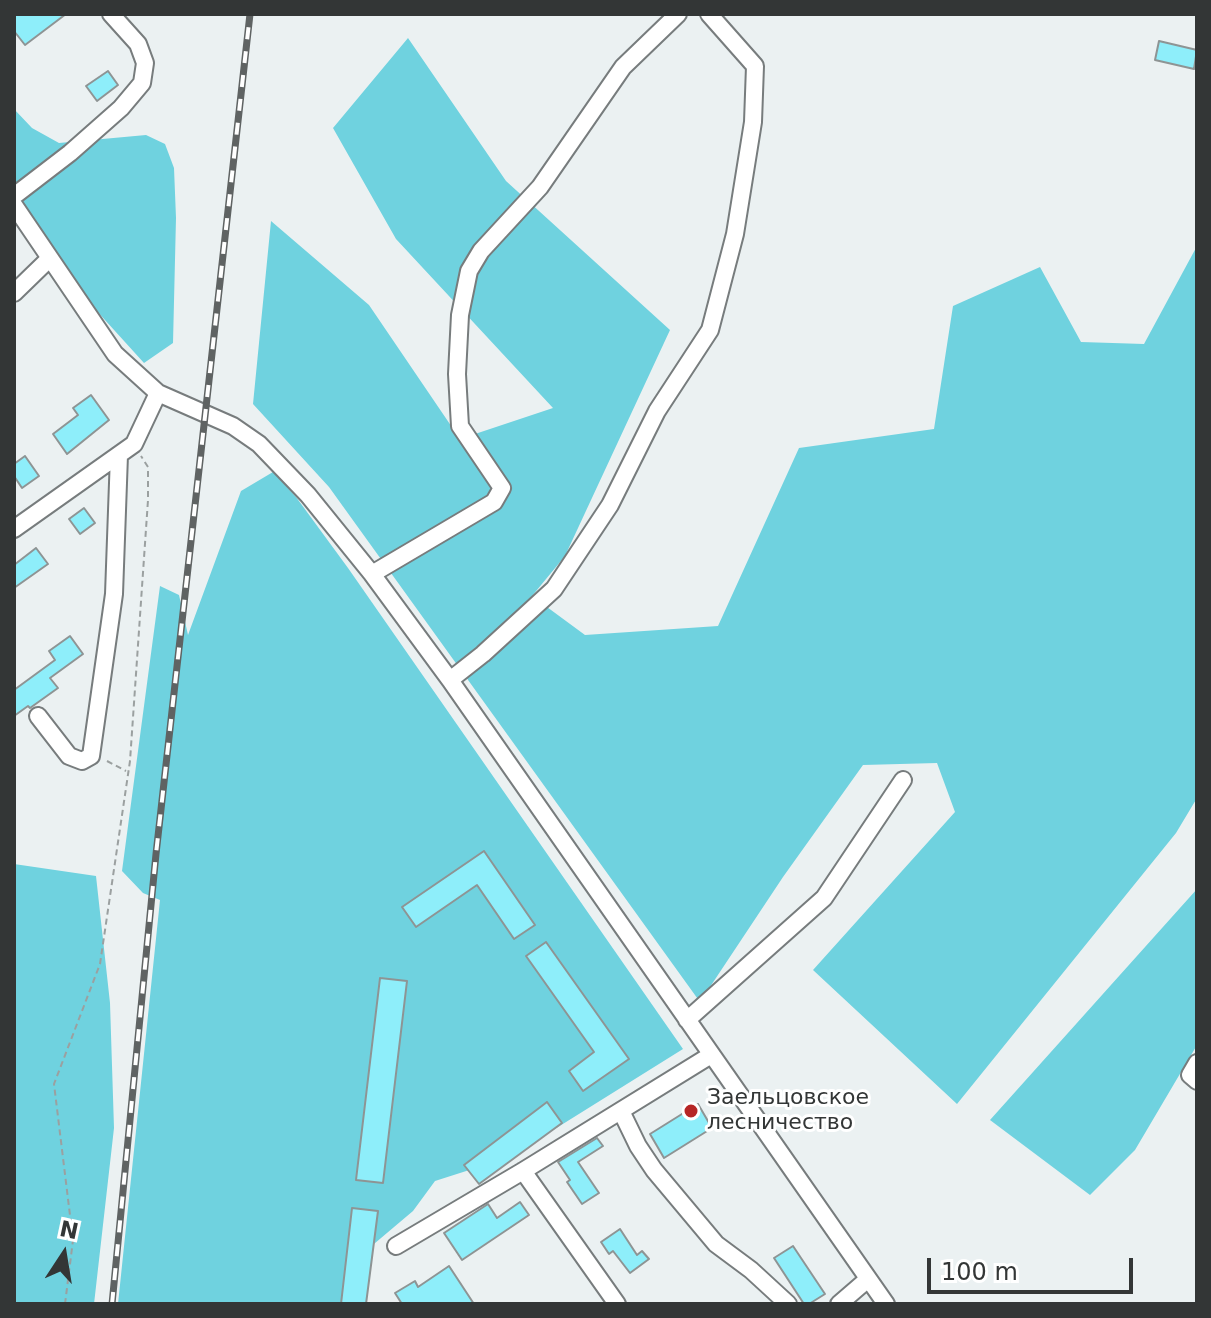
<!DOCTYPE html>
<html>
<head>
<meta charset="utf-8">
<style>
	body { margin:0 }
	#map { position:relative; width:1211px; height:1318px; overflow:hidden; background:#ebf1f2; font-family:"DejaVu Sans",sans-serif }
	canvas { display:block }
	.frame { position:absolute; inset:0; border:16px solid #333636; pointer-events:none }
	.north { position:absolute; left:24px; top:1214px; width:80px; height:80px; -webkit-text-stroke:6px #fff; paint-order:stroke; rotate:12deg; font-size:22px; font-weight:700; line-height:32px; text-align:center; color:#333636 }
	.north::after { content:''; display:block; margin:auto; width:28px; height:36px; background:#333636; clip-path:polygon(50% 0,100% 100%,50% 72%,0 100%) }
	.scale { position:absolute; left:927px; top:1258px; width:206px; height:36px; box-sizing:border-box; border:4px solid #333636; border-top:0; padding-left:10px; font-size:24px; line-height:28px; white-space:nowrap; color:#333636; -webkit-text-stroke:6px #fff; paint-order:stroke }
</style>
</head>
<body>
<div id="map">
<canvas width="1211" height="1318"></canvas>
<div class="frame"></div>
<div class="north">N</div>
<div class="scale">100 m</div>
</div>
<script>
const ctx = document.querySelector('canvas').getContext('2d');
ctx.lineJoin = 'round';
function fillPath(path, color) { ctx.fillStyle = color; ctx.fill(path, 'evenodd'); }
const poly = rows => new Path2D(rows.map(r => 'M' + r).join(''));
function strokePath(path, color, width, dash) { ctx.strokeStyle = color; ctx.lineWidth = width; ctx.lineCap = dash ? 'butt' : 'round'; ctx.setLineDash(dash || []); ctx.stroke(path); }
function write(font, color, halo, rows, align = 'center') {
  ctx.font = font + ' "DejaVu Sans",sans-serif'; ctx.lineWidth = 6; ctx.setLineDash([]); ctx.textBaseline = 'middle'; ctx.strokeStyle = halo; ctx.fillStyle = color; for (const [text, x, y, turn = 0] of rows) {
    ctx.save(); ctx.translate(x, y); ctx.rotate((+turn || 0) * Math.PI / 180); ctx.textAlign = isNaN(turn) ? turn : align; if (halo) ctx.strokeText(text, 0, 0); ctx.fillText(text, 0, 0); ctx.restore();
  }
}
fillPath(poly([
	[408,38,506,181,670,330,565,556,532,596,585,635,718,626,799,448,934,429,953,306,1040,267,1081,342,1144,344,1197,246,1197,798,1176,833,957,1104,813,970,955,812,937,763,863,765,783,877,700,1002,329,487,253,404,271,221,369,305,460,439,553,408,396,239,333,128],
	[14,109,32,128,59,143,146,135,165,144,174,168,176,218,173,343,144,363,95,309,14,191],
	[273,472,296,497,348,568,683,1049,510,1157,435,1181,413,1211,355,1260,362,1304,118,1304,160,900,143,893,122,871,160,586,179,595,188,635,241,491],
	[14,864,96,876,110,1003,114,1128,94,1304,14,1304],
	[1197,889,1197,1045,1135,1150,1090,1195,990,1120]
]), '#6fd2df');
const building = poly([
	[14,14,66,14,25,45,14,31,14,14],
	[1159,41,1197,50,1194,69,1155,60,1159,41],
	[108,71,118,85,97,101,86,86,108,71],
	[91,395,109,420,67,454,53,434,78,415,73,408,91,395],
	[25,456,39,476,22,488,14,476,14,464,25,456],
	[84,508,95,523,80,534,69,519,84,508],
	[36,548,48,564,14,588,14,565,36,548],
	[70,636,83,654,50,678,58,688,30,708,28,706,14,716,14,690,55,660,49,651,70,636],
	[484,851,535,925,514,939,477,885,416,927,402,907,484,851],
	[546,942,629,1059,583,1091,569,1071,594,1052,526,956,546,942],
	[380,978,407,981,383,1183,356,1180,380,978],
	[547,1102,562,1123,479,1184,464,1165,547,1102],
	[698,1104,712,1128,664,1158,650,1134,698,1104],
	[597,1138,603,1146,578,1162,599,1193,582,1204,567,1182,570,1180,558,1162,597,1138],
	[520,1202,529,1215,462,1260,444,1233,488,1204,497,1218,520,1202],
	[352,1208,378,1211,366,1304,341,1304,352,1208],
	[620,1229,637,1255,642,1251,649,1259,630,1273,613,1251,609,1254,601,1242,620,1229],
	[793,1246,825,1294,809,1304,804,1304,774,1258,793,1246],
	[449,1266,474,1304,402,1304,395,1293,415,1281,418,1287,449,1266]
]);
fillPath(building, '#8eeefa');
strokePath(building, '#8e9494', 2);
const minor = poly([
	[14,196,70,153,121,108,142,83,145,63,138,44,111,14],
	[14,205,115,354,158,393,233,426,259,444,308,495,372,574,450,680,886,1304],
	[14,293,49,259],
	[14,529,134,444,158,393],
	[372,574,494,502,502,488,460,426,457,374,460,315,469,271,481,251,540,187,623,67,678,14],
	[450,680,483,654,554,589,610,505,657,411,710,330,735,234,753,122,755,66,709,14],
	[38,716,69,756,82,761,91,756,114,594,119,455],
	[687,1020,824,898,903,780],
	[1197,1063,1190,1075,1197,1081],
	[621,1111,638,1146,654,1170,716,1244,751,1270,788,1304],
	[523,1171,617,1304],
	[396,1246,523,1171,711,1055],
	[839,1304,868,1279]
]);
strokePath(minor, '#777c7d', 20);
strokePath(poly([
	[107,761,126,771],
	[65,1304,73,1240,54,1084,100,964,130,761,148,500,148,467,141,456]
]), '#9ba0a0', 2, [6, 4]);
strokePath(minor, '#fff', 16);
const rail = poly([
	[112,1304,156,854,250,14]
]);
strokePath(rail, '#5f6363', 7);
strokePath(rail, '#fff', 4, [12]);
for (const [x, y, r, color] of [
	[691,1111,8,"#b62626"]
]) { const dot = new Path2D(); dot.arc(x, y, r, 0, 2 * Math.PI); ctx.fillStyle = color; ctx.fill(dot); strokePath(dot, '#fff', 3); }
write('22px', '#333636', '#fff', [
	["Заельцовское",707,1098],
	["лесничество",707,1123]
], 'left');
</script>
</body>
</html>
